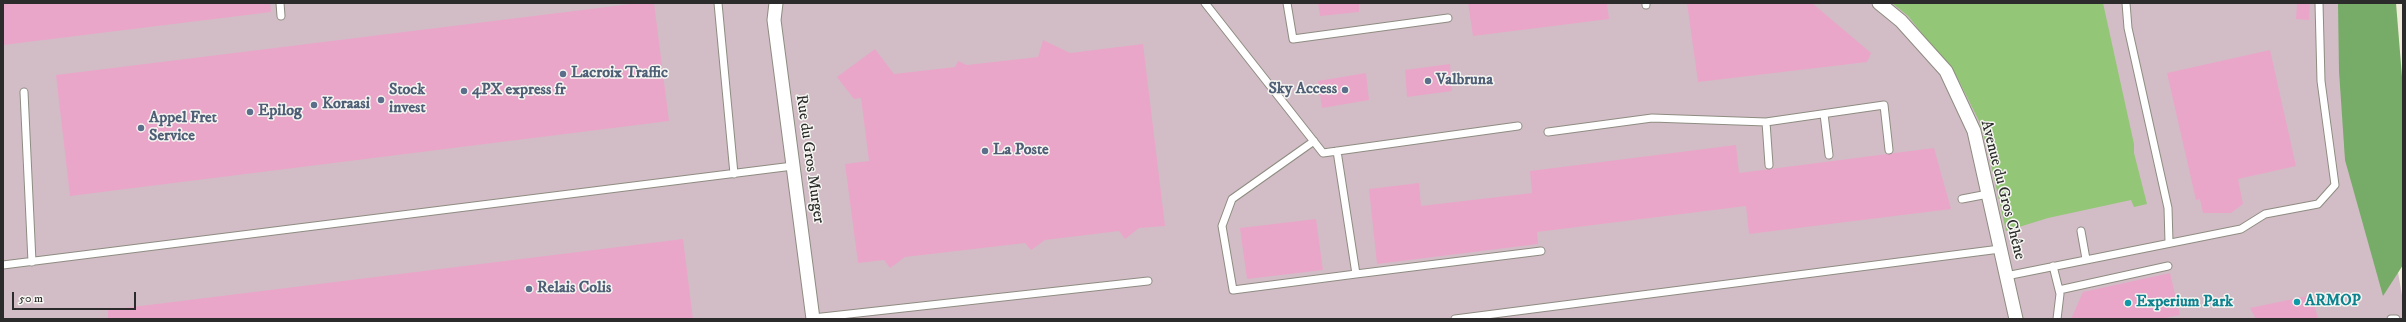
<!DOCTYPE html>
<html>
<head>
<meta charset="utf-8">
<style>
	body { margin:0 }
	#map { position:relative; width:2406px; height:322px; overflow:hidden; background:#f0ecd9; font-family:"IM FELL DW Pica",serif }
	canvas { display:block }
	.frame { position:absolute; inset:0; border:4px solid #2b2b2b; pointer-events:none }
	.scale { position:absolute; left:12px; top:292px; width:124px; height:18px; box-sizing:border-box; border:2px solid #2b2b2b; border-top:0; padding-left:5px; font-size:12px; line-height:14px; white-space:nowrap; color:#2b2b2b; -webkit-text-stroke:3px #f6f6f2; paint-order:stroke }
</style>
</head>
<body>
<div id="map">
<canvas width="2406" height="322"></canvas>
<div class="frame"></div>
<div class="scale">50 m</div>
</div>
<script>
const ctx = document.querySelector('canvas').getContext('2d');
ctx.lineJoin = 'round';
function fillPath(path, color) { ctx.fillStyle = color; ctx.fill(path, 'evenodd'); }
const poly = rows => new Path2D(rows.map(r => 'M' + r).join(''));
function strokePath(path, color, width, dash) { ctx.strokeStyle = color; ctx.lineWidth = width; ctx.lineCap = dash ? 'butt' : 'round'; ctx.setLineDash(dash || []); ctx.stroke(path); }
function write(font, color, halo, rows, align = 'center') {
  ctx.font = font + ' "IM FELL DW Pica",serif'; ctx.lineWidth = 3; ctx.setLineDash([]); ctx.textBaseline = 'middle'; ctx.strokeStyle = halo; ctx.fillStyle = color; for (const [text, x, y, turn = 0] of rows) {
    ctx.save(); ctx.translate(x, y); ctx.rotate((+turn || 0) * Math.PI / 180); ctx.textAlign = isNaN(turn) ? turn : align; if (halo) ctx.strokeText(text, 0, 0); ctx.fillText(text, 0, 0); ctx.restore();
  }
}
fillPath(poly([
	[3,3,2382,3,2388,215,2403,301,2403,319,3,319]
]), '#d2bdc6');
fillPath(poly([
	[1892,3,2103,3,2134,144,2134,153,2147,204,2134,207,2131,200,2048,218,2006,231,1987,147,1979,121,1957,77,1908,16]
]), '#94c677');
fillPath(poly([
	[2338,3,2396,3,2403,89,2403,265,2383,296,2345,160,2339,71]
]), '#77ab68');
fillPath(poly([
	[3,3,270,3,271,12,3,45],
	[639,3,654,3,669,121,70,196,56,75],
	[1318,3,1359,3,1359,12,1320,16],
	[1468,3,1607,3,1609,19,1473,36],
	[1687,3,1812,3,1871,53,1867,62,1698,82],
	[2297,3,2310,3,2309,20,2296,19],
	[1043,40,1070,53,1143,44,1165,226,1139,228,1125,239,1119,231,1045,240,1031,250,1025,243,905,257,890,268,884,260,858,263,845,164,869,161,861,98,854,99,837,77,875,49,894,74,955,67,958,61,967,65,1038,57],
	[2270,50,2296,166,2238,179,2243,204,2231,213,2203,213,2200,199,2196,200,2167,73],
	[1450,64,1452,91,1407,97,1405,70],
	[1366,73,1369,100,1322,108,1318,81],
	[1736,145,1739,173,1934,148,1951,209,1749,234,1746,206,1537,232,1538,244,1377,264,1369,189,1419,183,1421,206,1532,193,1530,171],
	[1316,219,1323,270,1247,279,1240,228],
	[683,239,693,319,108,319,108,310],
	[2170,273,2180,315,2160,319,2071,319,2083,292],
	[2312,295,2318,319,2256,319,2250,308]
]), '#eaa6c9');
const lane = poly([
	[280,3,281,16],
	[718,3,734,174],
	[1205,3,1323,153,1518,126],
	[1287,3,1293,39,1448,18],
	[1646,3,1646,5],
	[2126,3,2128,28,2168,208,2169,242],
	[24,92,32,262],
	[1824,114,1829,155],
	[1766,122,1769,165],
	[1548,132,1652,118,1766,122,1884,105,1889,150],
	[1314,141,1232,199,1222,226,1233,290,1356,274],
	[1337,151,1356,274,1541,251],
	[1962,199,1988,194],
	[2081,231,2086,259],
	[3,265,793,166],
	[2053,266,2060,294,2057,319],
	[2006,276,2241,229,2265,214,2318,204,2335,185,2321,81,2319,3],
	[2059,290,2168,266],
	[813,318,1148,281],
	[1455,319,2000,249],
	[2391,319,2396,319]
]);
const street = poly([
	[776,3,774,20,813,319],
	[1879,3,1901,21,1946,71,1974,131,2016,319]
]);
strokePath(lane, '#8e8c82', 9);
strokePath(street, '#8e8c82', 15);
strokePath(lane, '#fff', 7);
strokePath(street, '#fff', 13);
for (const [x, y, r, color] of [
	[563,74,4,"#5c6f8a"],
	[1428,81,4,"#5c6f8a"],
	[1345,90,4,"#5c6f8a"],
	[464,91,4,"#5c6f8a"],
	[381,100,4,"#5c6f8a"],
	[314,105,4,"#5c6f8a"],
	[250,112,4,"#5c6f8a"],
	[141,128,4,"#5c6f8a"],
	[985,151,4,"#5c6f8a"],
	[529,289,4,"#5c6f8a"],
	[2297,302,4,"#0f9aa8"],
	[2128,303,4,"#0f9aa8"]
]) { const dot = new Path2D(); dot.arc(x, y, r, 0, 2 * Math.PI); ctx.fillStyle = color; ctx.fill(dot); strokePath(dot, '#f6f6f2', 1.5); }
write('bold 16px', '#4e5e75', '#f6f6f2', [
	["Lacroix Traffic",571,74],
	["Valbruna",1436,81],
	["Sky Access",1337,90,"right"],
	["Stock",389,91],
	["invest",389,109],
	["4PX express fr",472,91],
	["Koraasi",322,105],
	["Epilog",258,112],
	["Appel Fret",149,119],
	["Service",149,137],
	["La Poste",993,151],
	["Relais Colis",537,289]
], 'left');
write('16px', '#2b2b2b', '#f6f6f2', [
	["Rue du Gros Murger",809,159,82],
	["Avenue du Gros Chêne",2002,190,76]
]);
write('bold 16px', '#0d838f', '#f6f6f2', [
	["ARMOP",2305,302],
	["Experium Park",2136,303]
], 'left');
</script>
</body>
</html>
